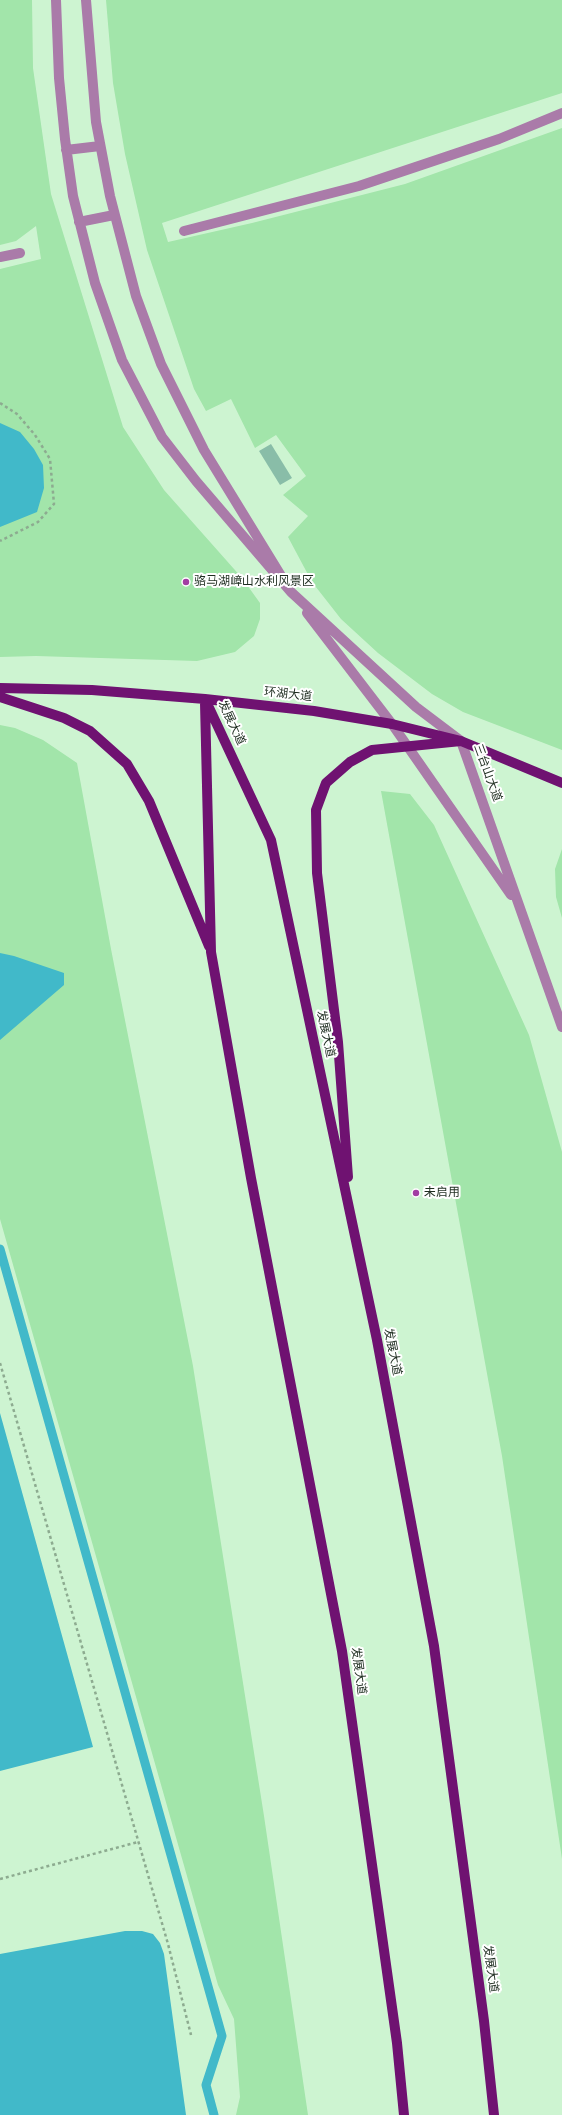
<!DOCTYPE html>
<html>
<head>
<meta charset="utf-8">
<style>
	body { margin:0 }
	canvas { display:block; background:#cdf4d1 }
</style>
</head>
<body>
<canvas width="562" height="2115"></canvas>
<script>
const ctx = document.querySelector('canvas').getContext('2d');
ctx.lineJoin = 'round';
function fillPath(path, color) { ctx.fillStyle = color; ctx.fill(path, 'evenodd'); }
const poly = rows => new Path2D(rows.map(r => 'M' + r).join(''));
function strokePath(path, color, width, dash) { ctx.strokeStyle = color; ctx.lineWidth = width; ctx.lineCap = dash ? 'butt' : 'round'; ctx.setLineDash(dash || []); ctx.stroke(path); }
function write(font, color, halo, rows, align = 'center') {
  ctx.font = font + ' "Nunito Sans","Noto Sans SC",sans-serif'; ctx.lineWidth = 4; ctx.setLineDash([]); ctx.textBaseline = 'middle'; ctx.strokeStyle = halo; ctx.fillStyle = color; for (const [text, x, y, turn = 0] of rows) {
    ctx.save(); ctx.translate(x, y); ctx.rotate((+turn || 0) * Math.PI / 180); ctx.textAlign = isNaN(turn) ? turn : align; if (halo) ctx.strokeText(text, 0, 0); ctx.fillText(text, 0, 0); ctx.restore();
  }
}
fillPath(poly([
	[0,0,32,0,33,68,51,194,123,427,164,490,242,578,260,603,260,619,254,636,235,652,197,661,36,656,0,657,0,269,41,259,36,226,16,241,0,245],
	[106,0,562,0,562,93,162,223,168,242,252,223,405,184,562,128,562,750,463,712,432,694,378,653,341,619,312,582,288,537,308,516,283,495,306,476,276,435,255,448,231,399,206,411,194,389,147,250,125,154,113,83],
	[0,725,15,728,43,740,77,763,111,949,193,1366,264,1816,308,2115,236,2115,240,2097,234,2019,218,1985,0,1219],
	[381,791,410,794,434,825,529,1035,562,1152,562,1859,502,1456],
	[562,849,562,918,556,897,555,869]
]), '#a2e5aa');
fillPath(poly([
	[0,423,20,432,34,449,43,465,44,488,37,512,0,527],
	[0,953,14,956,64,973,64,985,0,1040],
	[0,1413,93,1747,0,1771],
	[125,1931,142,1931,153,1934,160,1943,164,1954,186,2115,0,2115,0,1954]
]), '#41b9c9');
strokePath(poly([
	[0,1249,222,2036,206,2085,214,2115]
]), '#41b9c9', 9);
fillPath(poly([
	[271,444,292,478,280,485,259,451]
]), '#89bda8');
strokePath(poly([
	[0,403,17,414,35,435,50,459,54,504,38,522,0,541],
	[0,1363,168,1944,191,2035],
	[0,1879,138,1842]
]), '#8dab90', 2.5, [3, 3]);
strokePath(poly([
	[56,0,59,78,65,139,73,196,95,283,122,360,162,437,196,481,291,592,204,450,161,364,136,296,110,196,96,122,86,0],
	[66,150,100,146],
	[79,222,114,215],
	[184,231,359,186,499,139,562,113],
	[0,257,20,253],
	[291,592,416,707,461,741,562,1027],
	[307,613,392,724,511,895]
]), '#aa7ba9', 10);
strokePath(poly([
	[0,688,92,690,205,699,314,711,392,724,461,741,562,783],
	[0,697,64,718,90,731,127,764,149,801,209,946],
	[205,699,271,840,377,1340,434,1646,484,2021,494,2115],
	[205,703,211,952,251,1178,342,1651,397,2043,404,2115],
	[348,1177,338,1042,317,873,316,810,326,783,350,762,372,750,461,741]
]), '#6f1271', 10);
for (const [x, y, r, color] of [
	[186,582,4,"#a23da3"],
	[416,1193,4,"#a23da3"]
]) { const dot = new Path2D(); dot.arc(x, y, r, 0, 2 * Math.PI); ctx.fillStyle = color; ctx.fill(dot); strokePath(dot, '#fff', 1.5); }
write('12px', '#1e2d20', '#fff', [
	["骆马湖嶂山水利风景区",194,582],
	["未启用",424,1193]
], 'left');
write('12px', '#1e2d20', '#fff', [
	["环湖大道",288,695,6],
	["发展大道",231,723,65],
	["三台山大道",487,773,70],
	["发展大道",325,1034,78],
	["发展大道",392,1352,79],
	["发展大道",358,1671,82],
	["发展大道",490,1969,82]
]);
</script>
</body>
</html>
